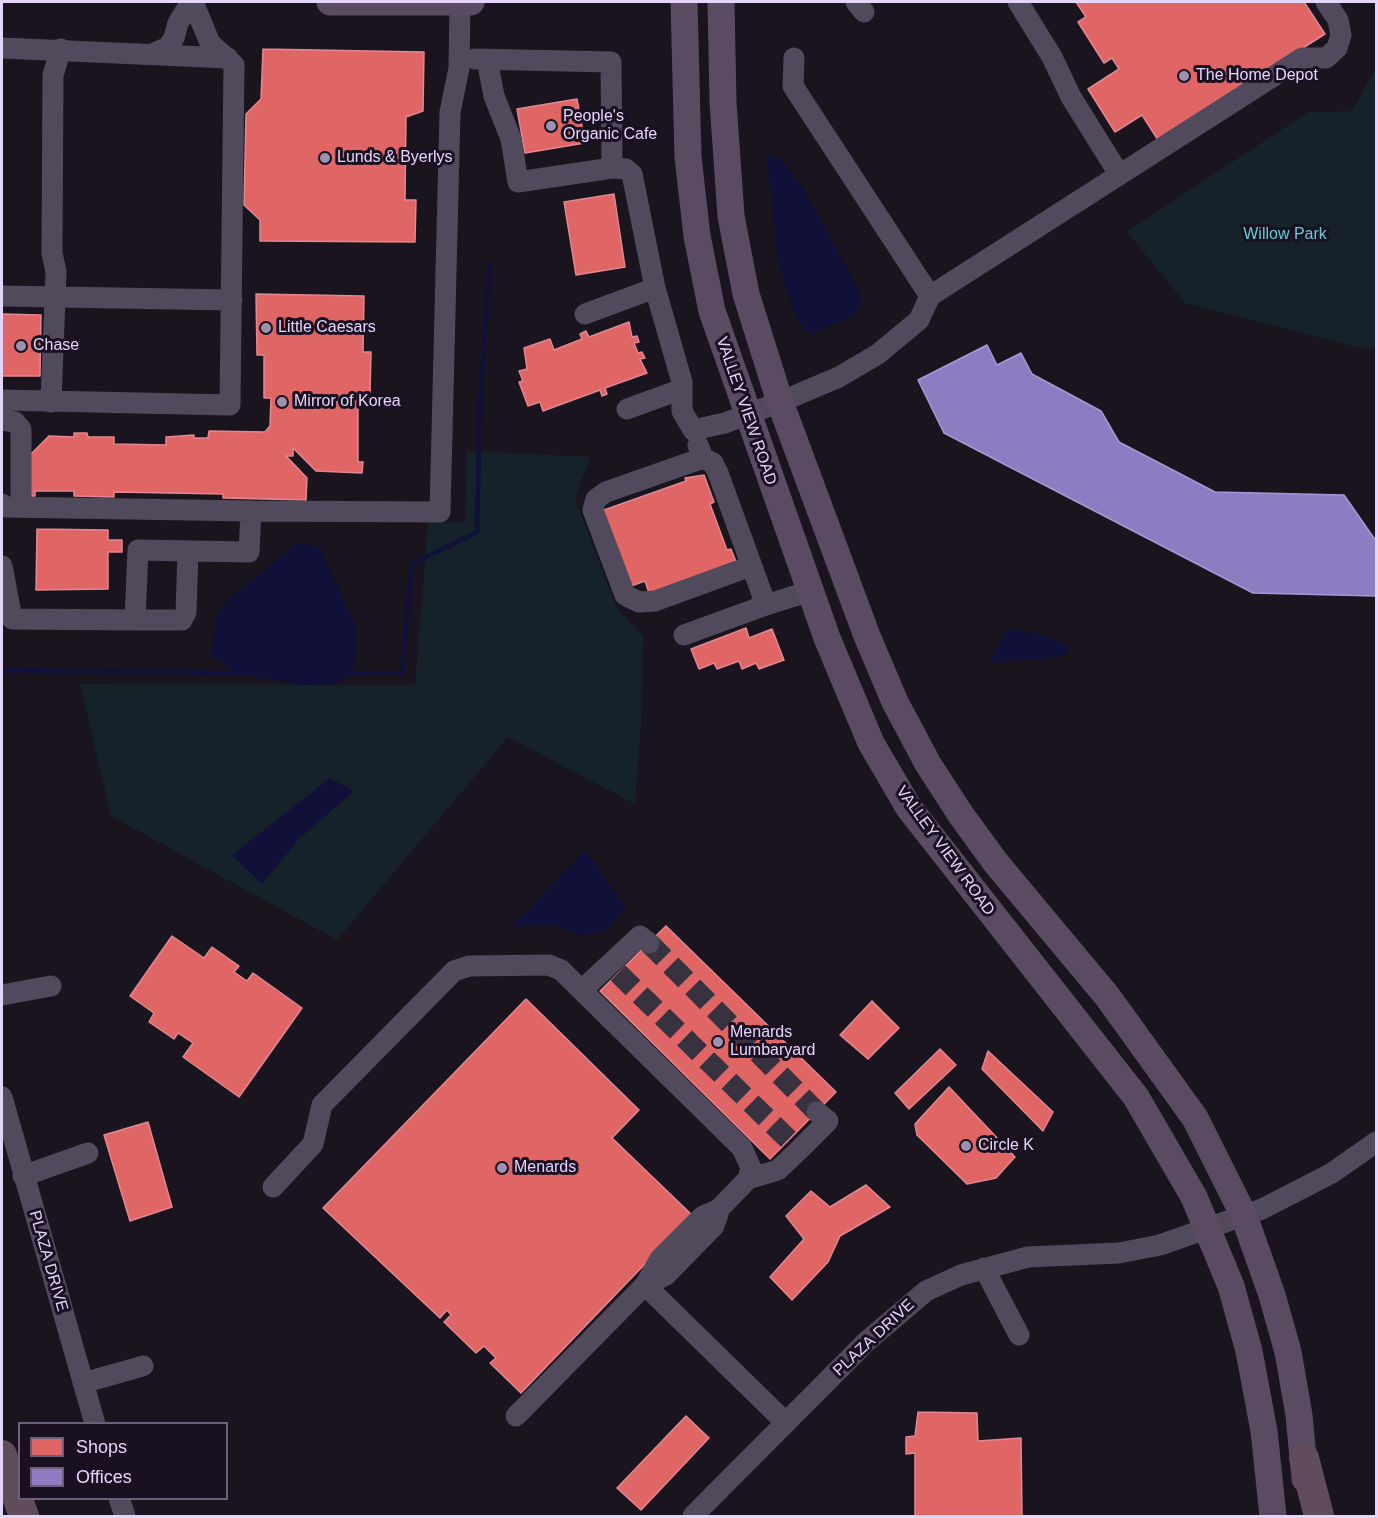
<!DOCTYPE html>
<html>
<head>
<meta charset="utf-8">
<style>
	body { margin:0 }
	#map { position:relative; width:1378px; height:1518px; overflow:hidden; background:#19141e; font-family:Arial,sans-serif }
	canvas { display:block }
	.frame { position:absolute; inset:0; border:3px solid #e6d5fb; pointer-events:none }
	.legend { position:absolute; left:18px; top:1422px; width:210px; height:78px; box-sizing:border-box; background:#191022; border:2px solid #6b5f79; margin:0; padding:8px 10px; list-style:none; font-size:18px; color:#e6d5fb }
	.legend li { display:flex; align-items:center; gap:12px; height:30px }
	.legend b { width:30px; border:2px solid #6b5f79 }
</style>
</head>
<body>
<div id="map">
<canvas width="1378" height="1518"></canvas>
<div class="frame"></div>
<ul class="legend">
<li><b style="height:16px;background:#e06666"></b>Shops</li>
<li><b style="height:16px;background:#8e7cc3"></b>Offices</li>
</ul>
</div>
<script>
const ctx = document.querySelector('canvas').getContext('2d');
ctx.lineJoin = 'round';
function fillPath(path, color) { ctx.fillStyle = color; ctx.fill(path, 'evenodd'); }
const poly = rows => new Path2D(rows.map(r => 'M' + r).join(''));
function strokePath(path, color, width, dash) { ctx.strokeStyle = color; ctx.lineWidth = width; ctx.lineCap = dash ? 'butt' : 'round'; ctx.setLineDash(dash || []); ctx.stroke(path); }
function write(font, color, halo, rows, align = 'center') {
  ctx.font = font + ' Arial,sans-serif'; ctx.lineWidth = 6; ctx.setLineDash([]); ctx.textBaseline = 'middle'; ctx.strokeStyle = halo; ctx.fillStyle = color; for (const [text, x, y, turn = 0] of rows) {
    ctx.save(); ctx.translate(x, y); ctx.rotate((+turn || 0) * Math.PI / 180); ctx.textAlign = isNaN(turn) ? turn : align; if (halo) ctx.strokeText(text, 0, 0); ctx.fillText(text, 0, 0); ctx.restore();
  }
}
fillPath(poly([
	[1376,68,1376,348,1364,349,1185,303,1127,232,1308,112,1352,111],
	[467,451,591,457,576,494,577,504,617,608,643,636,641,726,635,804,508,737,337,940,111,816,80,684,415,685,428,523,465,522]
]), '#152229');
fillPath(poly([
	[767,154,780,157,805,191,859,290,862,306,856,314,815,333,806,332,793,310,778,260],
	[296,544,315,545,320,548,356,626,354,662,351,672,335,684,301,685,239,673,211,656,218,612,230,598],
	[1007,628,1042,635,1067,646,1068,654,1054,658,990,662],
	[330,778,354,791,300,838,262,884,232,855],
	[586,850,626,908,608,930,580,936,557,926,513,925]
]), '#101039');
const shops = poly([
	[1076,2,1304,2,1325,34,1158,140,1142,115,1115,132,1088,89,1119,69,1112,58,1104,63,1078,22,1086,17,1076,2],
	[263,49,424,52,423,111,406,117,405,200,416,200,415,242,260,241,260,220,244,205,246,114,261,99,263,49],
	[577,99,585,143,525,153,517,109,577,99],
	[614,194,625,267,576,275,564,202,614,194],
	[256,294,364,296,363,352,371,352,370,395,358,395,358,462,363,462,362,473,316,471,293,448,293,456,286,456,307,478,306,500,223,498,223,494,114,492,114,497,74,496,74,491,35,491,35,496,25,496,25,460,49,436,74,437,74,433,87,433,88,437,114,437,114,444,166,445,166,437,194,435,194,438,208,438,209,431,265,432,270,426,271,398,264,398,264,355,257,355,256,294],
	[2,314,41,315,40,376,2,376,2,314],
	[629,322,632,337,637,336,639,342,634,343,638,353,642,352,645,358,640,359,647,373,605,388,607,394,602,396,600,390,543,411,540,402,528,406,519,382,523,381,519,371,527,369,524,348,550,339,554,350,582,339,580,334,586,331,589,337,629,322],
	[704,475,714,502,710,504,727,550,731,549,736,562,649,593,645,581,631,586,604,510,686,481,685,478,704,475],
	[37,529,108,530,108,540,122,540,122,552,108,552,108,589,36,590,37,529],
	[746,628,749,638,772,629,784,660,759,669,756,663,742,669,739,661,717,669,714,663,699,669,691,649,746,628],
	[666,926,836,1092,770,1159,600,991,666,926],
	[172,936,204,958,212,947,239,966,234,972,247,981,253,973,302,1008,239,1097,183,1057,193,1043,178,1033,174,1039,149,1022,154,1013,130,996,172,936],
	[526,999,639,1110,612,1138,692,1215,521,1393,490,1363,496,1358,484,1346,476,1353,444,1322,451,1315,447,1310,440,1318,323,1208,526,999],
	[872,1001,899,1028,868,1059,840,1035,872,1001],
	[940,1049,956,1065,909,1109,895,1093,940,1049],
	[988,1051,1053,1112,1043,1131,982,1069,988,1051],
	[949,1087,1015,1157,996,1178,967,1184,917,1135,915,1124,949,1087],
	[148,1122,172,1207,130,1221,104,1135,148,1122],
	[866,1185,890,1207,840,1236,828,1262,792,1300,770,1277,804,1239,786,1216,811,1191,830,1207,866,1185],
	[918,1412,977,1413,978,1441,1021,1438,1022,1516,915,1516,915,1453,906,1454,906,1437,915,1436,918,1412],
	[686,1416,709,1438,641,1510,617,1488,686,1416]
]);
fillPath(shops, '#e06666');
strokePath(shops, '#e28793', 1.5);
const offices = poly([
	[987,345,997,365,1021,353,1032,374,1101,411,1119,442,1215,492,1344,495,1376,541,1376,596,1253,593,944,433,918,380,987,345]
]);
fillPath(offices, '#8e7cc3');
strokePath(offices, '#a897d4', 1.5);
strokePath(poly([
	[2,670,244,673],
	[346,673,402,673,412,564,477,532,480,403,490,264]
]), '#101039', 4.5);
strokePath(poly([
	[649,943,817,1112],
	[618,973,789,1140]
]), '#38313f', 21, [21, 10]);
strokePath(poly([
	[856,2,864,12],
	[1018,2,1052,57,1071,97,1119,174],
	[2,48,228,58],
	[152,54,168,47,174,38,178,23,191,2],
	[794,58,793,86,930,296],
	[475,59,611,62,612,168],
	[487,60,494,96,511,139,518,182,612,168,626,169,632,174,655,288,682,382,682,411,693,430,725,423,780,402,839,377,878,354,919,320,930,296,1302,58,1326,58,1337,48,1341,35,1338,20,1326,2],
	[2,296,232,300],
	[585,314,655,288],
	[2,400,230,405,234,65,210,43,193,2],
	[51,402,56,272,52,253,53,75,61,49],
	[627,409,682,389],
	[2,420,15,422,21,429,21,507],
	[698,445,703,458,713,463,718,473,766,605,810,591],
	[703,458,606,492,596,499,593,510,625,595,639,602,655,601,751,566],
	[2,504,6,507,251,511],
	[2,566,12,619,135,620,138,550,249,552,251,511,440,512,450,112,459,68,460,3],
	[135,620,182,620,186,612,188,551],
	[684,635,766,605],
	[582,990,640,936,649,943],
	[2,995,51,986],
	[2,1097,95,1424],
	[23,1176,88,1153],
	[748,1179,778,1170,798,1151,828,1121,817,1112],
	[273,1187,313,1144,322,1105,454,971,469,966,549,965,561,970,742,1148,751,1168,748,1179,719,1209,703,1216,660,1259,645,1285,516,1416],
	[984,1268,1019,1335],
	[645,1285,786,1423],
	[645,1285,666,1275,714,1226,718,1214],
	[83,1383,143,1366],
	[119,1498,125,1516],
	[693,1516,866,1342,926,1291,961,1275,1028,1257,1119,1253,1160,1245,1262,1209,1332,1173,1376,1142]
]), '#514a5d', 21);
strokePath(poly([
	[330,2,471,2],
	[684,2,688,157,697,236,712,311,827,638,871,743,909,808,1136,1097,1194,1197,1231,1286,1249,1351,1264,1431,1273,1516],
	[721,2,723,102,731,216,746,294,780,402,867,636,895,702,928,764,961,815,996,863,1107,996,1195,1118,1244,1216,1272,1295,1288,1352,1299,1415,1305,1479]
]), '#5a4b62', 27);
strokePath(poly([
	[2,1455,24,1516],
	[1304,1458,1319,1516]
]), '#604c5a', 30);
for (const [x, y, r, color] of [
	[1184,76,6,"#9e91ae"],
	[551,126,6,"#9e91ae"],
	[325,158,6,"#9e91ae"],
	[266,328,6,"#9e91ae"],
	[21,346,6,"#9e91ae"],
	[282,402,6,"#9e91ae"],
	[718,1042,6,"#9e91ae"],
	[966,1146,6,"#9e91ae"],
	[502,1168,6,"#9e91ae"]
]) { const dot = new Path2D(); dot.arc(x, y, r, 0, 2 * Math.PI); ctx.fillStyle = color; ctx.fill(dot); strokePath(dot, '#191022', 2); }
write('16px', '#e6d5fb', '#191022', [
	["The Home Depot",1196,76],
	["People's",563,117],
	["Organic Cafe",563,135],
	["Lunds & Byerlys",337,158],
	["Little Caesars",278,328],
	["Chase",33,346],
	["Mirror of Korea",294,402],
	["Menards",730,1033],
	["Lumbaryard",730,1051],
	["Circle K",978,1146],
	["Menards",514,1168]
], 'left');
write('16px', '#68cbd4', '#191022', [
	["Willow Park",1285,235]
]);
write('16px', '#e6d5fb', '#191022', [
	["VALLEY VIEW ROAD",746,411,71],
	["VALLEY VIEW ROAD",945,851,54],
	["PLAZA DRIVE",48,1261,74],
	["PLAZA DRIVE",874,1338,-43]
]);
</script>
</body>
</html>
